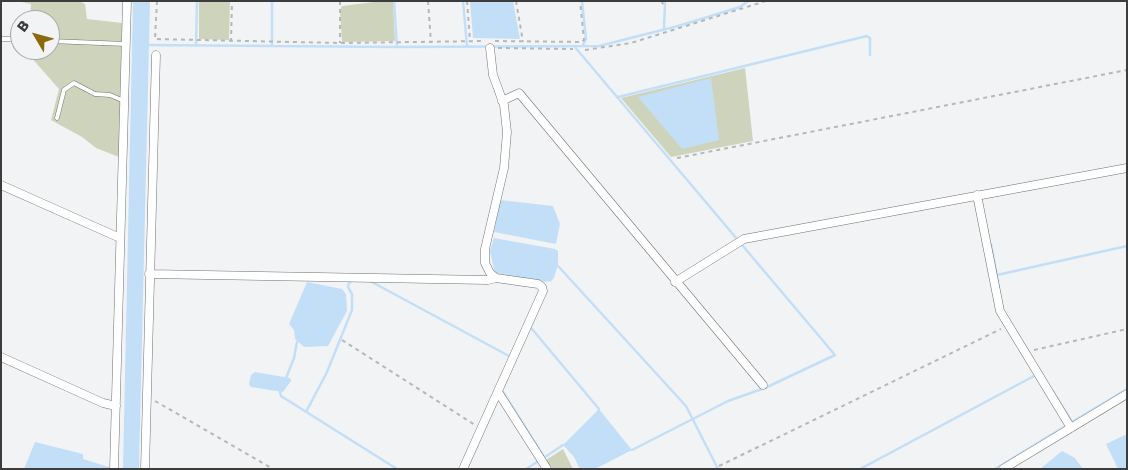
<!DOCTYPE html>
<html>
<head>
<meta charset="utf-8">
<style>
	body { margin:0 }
	#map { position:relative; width:1128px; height:470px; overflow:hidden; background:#f2f3f4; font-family:Rubik,sans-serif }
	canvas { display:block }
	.frame { position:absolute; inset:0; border:2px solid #3c3c3d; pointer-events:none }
	.north { position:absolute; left:10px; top:10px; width:50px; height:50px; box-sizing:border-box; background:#f2f3f4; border:1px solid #a9aaab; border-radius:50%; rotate:307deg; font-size:14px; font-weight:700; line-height:20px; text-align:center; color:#3c3c3d }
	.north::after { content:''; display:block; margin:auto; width:18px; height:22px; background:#8c690b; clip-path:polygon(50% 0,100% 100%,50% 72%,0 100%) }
</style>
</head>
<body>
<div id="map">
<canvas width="1128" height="470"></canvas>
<div class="frame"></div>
<div class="north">B</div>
</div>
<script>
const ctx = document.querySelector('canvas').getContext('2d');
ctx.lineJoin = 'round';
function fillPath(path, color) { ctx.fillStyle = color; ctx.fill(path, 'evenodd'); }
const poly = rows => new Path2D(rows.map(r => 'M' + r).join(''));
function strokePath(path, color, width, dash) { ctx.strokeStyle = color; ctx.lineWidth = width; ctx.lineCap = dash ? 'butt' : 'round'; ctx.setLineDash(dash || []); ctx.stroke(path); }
fillPath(poly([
	[17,1,79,1,85,4,87,19,122,23,119,157,96,148,82,137,51,120,59,89,29,55,29,50,50,50,50,20,30,20,31,4],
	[199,1,230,1,229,40,199,39],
	[382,1,393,1,395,41,342,42,340,10,342,6],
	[745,68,753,141,671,157,621,98],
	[563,449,573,469,552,469,546,460]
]), '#ced3bb');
fillPath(poly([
	[133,1,150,1,139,469,123,469],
	[470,1,513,1,520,39,473,38],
	[711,78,719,140,682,149,638,97],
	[500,200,553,206,560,224,556,244,494,232],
	[494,238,555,249,558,251,558,264,554,278,551,281,543,282,497,273,494,270,490,251],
	[307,282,342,289,346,294,347,311,328,346,304,347,295,339,294,330,289,324],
	[255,372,290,378,291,381,283,392,251,387,249,384,251,375],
	[599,409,632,450,595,469,580,469,574,457,563,445],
	[1127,434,1127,469,1118,469,1106,444],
	[35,442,83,454,83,459,109,467,109,469,24,469],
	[1062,451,1075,458,1083,469,1040,469]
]), '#c3dff8');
strokePath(poly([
	[394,1,397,47],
	[463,1,467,46],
	[582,1,586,39,583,45],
	[664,28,665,3],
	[147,45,397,47,599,46,678,26,740,7,748,1],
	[196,45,197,1],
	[272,46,272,1],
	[574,46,835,355,765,388,728,401,632,450],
	[618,97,867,36,870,38,870,55],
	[991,244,999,288],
	[558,266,686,406,718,469],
	[997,275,1127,246],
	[370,281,509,356],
	[532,329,599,409],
	[286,378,294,358,297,342],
	[280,392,281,396,397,469],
	[503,392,544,457],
	[306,412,327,372,352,310,352,294,348,287,349,283,352,281],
	[1072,422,1127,389],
	[545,457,563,445],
	[526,469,540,460],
	[860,469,1034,376],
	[995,469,1072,422,1052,390]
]), '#c3dff8', 2.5);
const service = poly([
	[1,39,20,39],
	[50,41,126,44],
	[57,118,64,90,74,83,95,94,110,95,124,101]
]);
const minor = poly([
	[502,101,519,93,763,385],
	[1,185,120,238],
	[977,195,1000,311,1071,428],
	[149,274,488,280,496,278],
	[675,282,744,239,1127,168],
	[1,357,103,403,116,406],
	[498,392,547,469],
	[114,469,127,1],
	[145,469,156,55],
	[463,469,543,291,542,287,538,284,496,278,490,273,485,263,485,249,504,168,507,132,504,105,493,75,490,48],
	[1003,469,1127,394]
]);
strokePath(service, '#707172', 5);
strokePath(minor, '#707172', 9);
strokePath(poly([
	[157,1,155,39,340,43,485,41],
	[340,1,340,43],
	[428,1,431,43],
	[467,1,470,41],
	[516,1,523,42],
	[661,1,664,5],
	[495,41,582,42,584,40,580,1],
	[231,42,232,1],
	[498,48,573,49],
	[585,50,631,43,766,1],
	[677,158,1127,70],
	[342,340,475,425],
	[1034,350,1127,329],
	[155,401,273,469],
	[719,466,1001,329]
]), '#b6b7b8', 2, [4, 4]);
strokePath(service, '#fff', 4);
strokePath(minor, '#fff', 8);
</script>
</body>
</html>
